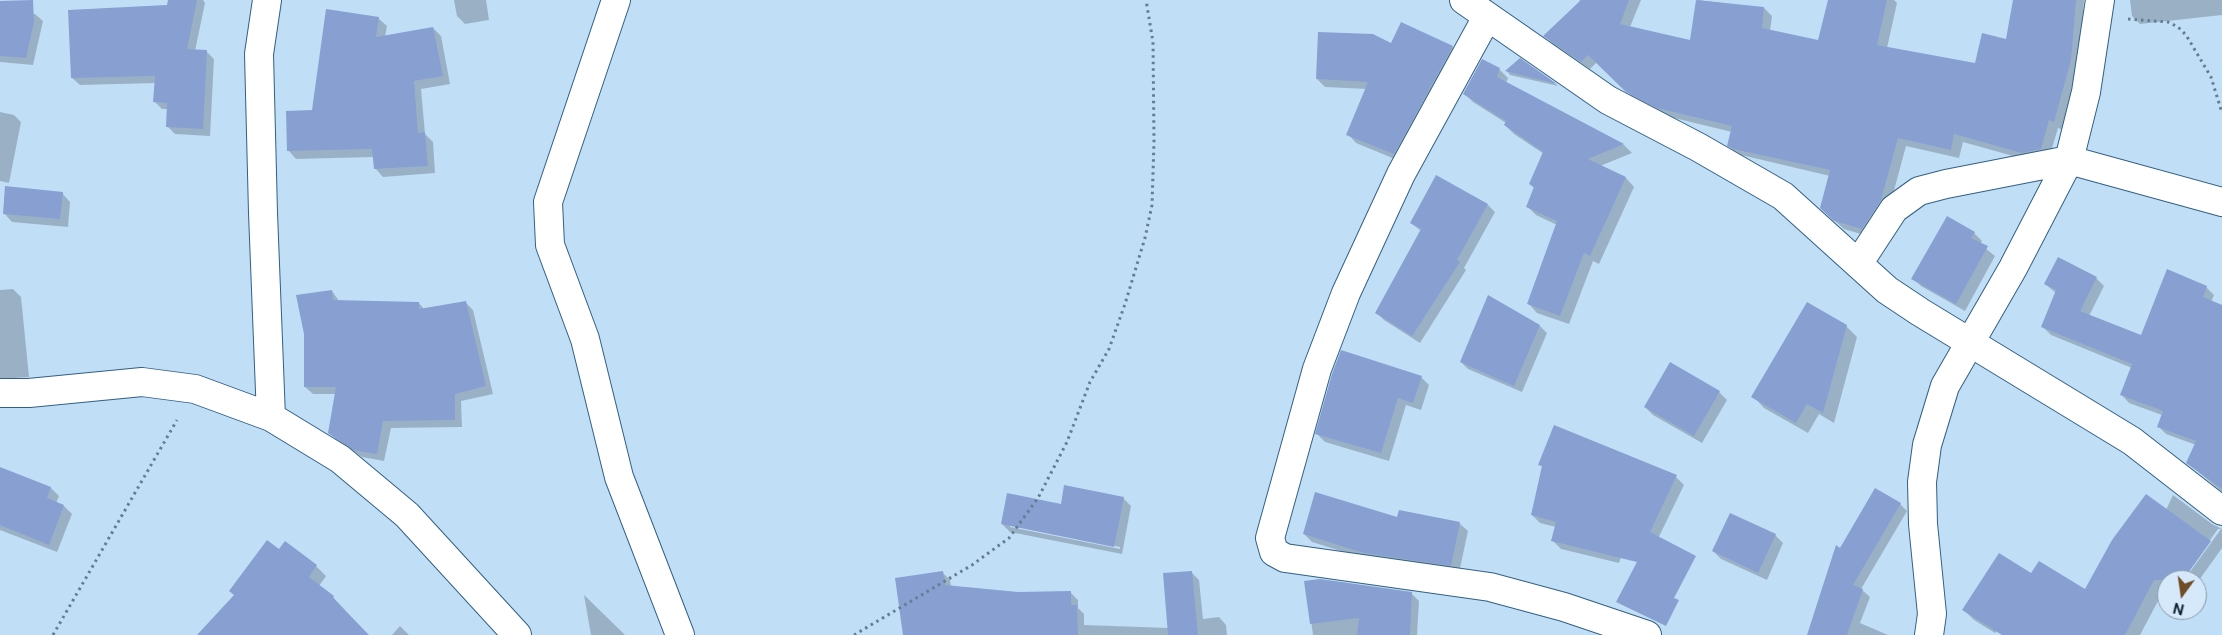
<!DOCTYPE html>
<html>
<head>
<meta charset="utf-8">
<style>
	body { margin:0 }
	#map { position:relative; width:2222px; height:635px; overflow:hidden; background:#c1def7; font-family:"Public Sans",sans-serif }
	canvas { display:block }
	.north { position:absolute; left:2157px; top:570px; width:50px; height:50px; box-sizing:border-box; background:#d6e9fa; border:1px solid #8699a9; border-radius:50%; rotate:194deg; font-size:14px; font-weight:700; line-height:20px; text-align:center; color:#0d202f }
	.north::after { content:''; display:block; margin:auto; width:18px; height:22px; background:#714c27; clip-path:polygon(50% 0,100% 100%,50% 72%,0 100%) }
</style>
</head>
<body>
<div id="map">
<canvas width="2222" height="635"></canvas>
<div class="north">N</div>
</div>
<script>
const ctx = document.querySelector('canvas').getContext('2d');
ctx.lineJoin = 'round';
function fillPath(path, color) { ctx.fillStyle = color; ctx.fill(path, 'evenodd'); }
const poly = rows => new Path2D(rows.map(r => 'M' + r).join(''));
function strokePath(path, color, width, dash) { ctx.strokeStyle = color; ctx.lineWidth = width; ctx.lineCap = dash ? 'butt' : 'round'; ctx.setLineDash(dash || []); ctx.stroke(path); }
fillPath(poly([
	[169,0,203,0,205,3,195,51,206,51,214,59,210,136,175,134,167,126,168,109,162,109,155,102,156,83,80,85,72,78,168,6],
	[454,0,486,0,489,20,465,24,457,16],
	[1580,0,1641,0,1630,27,1691,41,1698,0,1764,8,1772,16,1770,31,1819,42,1830,0,1894,0,1897,3,1887,48,1976,65,2007,41,2014,0,2084,0,2078,69,2063,130,2058,128,2049,158,2031,161,1963,142,1959,158,1906,146,1889,209,1871,237,1844,229,1830,216,1830,176,1737,154,1729,146,1732,132,1666,116,1636,100,1597,62,1590,69,1553,44,1545,36,1578,5],
	[2130,0,2222,0,2222,15,2140,24,2132,16],
	[35,14,43,21,33,65,0,62,0,15],
	[378,18,387,26,385,37,433,28,441,36,450,84,421,89,425,134,433,142,435,173,383,177,375,168,374,157,296,159,288,150],
	[1402,24,1452,47,1460,55,1402,162,1356,143,1348,134,1367,89,1325,87,1317,79,1392,45],
	[1520,59,1557,85,1558,86,1510,75,1507,71],
	[1499,69,1508,78,1506,83,1624,145,1632,153,1600,166,1626,178,1634,187,1599,264,1593,261,1569,324,1537,313,1529,304,1557,225,1536,215,1527,206,1535,189,1530,184,1544,154,1514,134,1505,125,1506,123,1473,102,1464,93],
	[0,112,14,115,21,122,9,183,0,181],
	[1437,177,1488,205,1495,212,1464,268,1466,270,1420,343,1384,320,1377,313,1421,231,1411,223],
	[62,193,70,202,68,227,12,222,4,213],
	[1974,233,1982,241,1980,244,1995,256,1965,311,1921,286,1913,278],
	[2058,258,2096,278,2104,286,2089,316,2142,337,2206,287,2214,295,2211,302,2222,306,2222,492,2188,463,2196,445,2166,434,2158,426,2162,415,2129,403,2122,395,2132,368,2051,335,2043,327,2056,293,2045,284],
	[13,289,21,297,29,377,0,379,0,290],
	[332,291,339,301,419,303,424,309,465,302,473,310,493,394,461,401,462,427,391,428,384,461,362,457,337,440,329,433,336,394,313,394,305,387],
	[1540,326,1547,333,1522,392,1468,369,1461,362],
	[1846,326,1857,337,1834,423,1819,414,1808,433,1764,408,1753,396],
	[1421,377,1429,385,1421,410,1406,405,1389,461,1325,442,1317,434],
	[1719,392,1727,400,1702,443,1653,415,1645,407],
	[1555,426,1676,477,1684,485,1654,547,1628,538,1619,563,1561,549,1553,541,1556,527,1540,523,1532,515,1543,468,1540,464],
	[4,470,51,488,59,496,56,503,64,506,72,514,57,552,0,530,0,481],
	[1876,490,1900,504,1907,511,1861,589,1870,597,1860,623,1888,635,1809,635,1841,549],
	[2173,495,2212,524,2222,529,2222,548,2197,583,2197,580,2184,580,2221,529,2218,529,2181,580,2167,580,2167,584,2140,635,2014,635,2000,627,1995,633,1974,620,1964,610,2032,575,2085,591,2166,510],
	[1123,498,1131,506,1122,554,1010,532,1002,524],
	[1010,525,1120,547,1120,549,1010,527],
	[1398,519,1459,523,1468,531,1459,573,1373,561,1312,542,1304,534],
	[1775,535,1783,543,1767,580,1721,559,1713,551],
	[279,551,316,566,326,576,319,586,333,597,368,635,199,635],
	[942,572,950,580,951,587,1018,594,1070,592,1078,600,1078,608,1084,614,1084,625,1169,628,1191,572,1199,580,1203,619,1219,617,1226,625,1227,635,905,635],
	[1306,582,1411,593,1419,601,1417,635,1313,635],
	[584,595,622,632,625,635,591,635],
	[400,626,409,635,392,635]
]), '#0003');
fillPath(poly([
	[33,0,34,22,26,58,0,56,0,1],
	[168,0,197,0,187,49,207,50,203,129,166,127,167,103,153,102,155,76,71,78,68,10,167,5],
	[1581,0,1629,0,1620,24,1690,40,1696,0,1764,7,1762,28,1818,40,1828,0,1887,0,1877,45,1975,63,1982,33,2006,39,2013,0,2076,0,2071,60,2054,122,2049,120,2041,149,2022,153,1954,134,1951,150,1898,138,1881,200,1862,229,1834,221,1820,208,1830,170,1733,149,1727,146,1732,126,1657,108,1626,92,1588,55,1581,62,1543,36],
	[326,9,379,17,376,37,433,27,443,76,414,81,418,133,425,132,428,166,374,169,372,149,287,151,286,111,312,110],
	[1401,22,1453,46,1394,154,1346,135,1368,82,1316,79,1318,32,1373,34,1391,43],
	[1520,58,1557,84,1505,71],
	[1482,59,1500,68,1497,77,1624,144,1588,159,1626,177,1590,256,1584,253,1560,316,1527,304,1557,221,1526,207,1534,187,1529,184,1543,152,1504,125,1506,121,1463,94],
	[1436,175,1488,204,1457,260,1460,262,1412,336,1375,313,1421,229,1410,223],
	[5,186,63,192,60,219,3,214],
	[1947,216,1975,232,1971,238,1988,246,1956,304,1911,279],
	[2058,257,2097,277,2080,311,2141,335,2167,269,2207,286,2203,297,2222,305,2222,489,2186,463,2196,441,2157,427,2163,411,2120,395,2132,364,2041,327,2056,290,2044,284],
	[332,290,333,300,419,302,419,309,466,301,486,386,455,394,455,420,383,421,377,454,353,450,328,433,336,387,304,387,304,334,296,295],
	[1488,295,1540,325,1514,386,1460,362],
	[1807,302,1847,325,1823,413,1807,404,1796,423,1751,397],
	[1341,350,1422,376,1413,403,1398,398,1381,453,1315,434,1332,374],
	[1670,362,1720,391,1694,436,1644,407],
	[1554,425,1677,475,1650,532,1696,556,1674,598,1679,600,1666,626,1616,602,1637,562,1551,541,1556,522,1531,515,1542,466,1538,465],
	[0,467,51,487,47,498,64,505,49,545,0,525],
	[1064,485,1124,497,1114,547,1001,524,1007,493,1061,504],
	[1875,488,1901,503,1853,585,1863,589,1847,635,1807,635,1836,545,1840,548],
	[1315,492,1397,517,1399,510,1460,522,1451,566,1364,553,1303,534],
	[2146,494,2211,541,2183,580,2154,580,2125,635,2002,635,1962,610,1999,553,2031,573,2039,561,2085,589,2112,540],
	[1730,513,1776,534,1758,573,1712,551],
	[267,540,279,549,285,541,317,565,309,577,334,596,333,598,369,635,197,635,234,595,229,591],
	[943,571,945,585,1018,592,1071,591,1071,605,1077,605,1078,635,903,635,895,578],
	[1192,571,1198,635,1168,635,1163,573],
	[1320,579,1412,592,1410,635,1357,635,1359,618,1310,624,1304,581]
]), '#879fd1');
const minor = poly([
	[267,0,259,54,263,213,271,417],
	[616,0,548,202,550,245,585,339,619,477,680,635],
	[1464,0,1608,100,1698,147,1783,196,1887,290,1920,312,2132,441,2222,511],
	[1487,17,1401,174,1346,293,1317,369,1270,538,1274,552,1285,558,1490,587,1564,607,1647,635],
	[1858,264,1894,209,1919,191,1946,184,2069,160,2222,202],
	[0,393,29,393,142,382,195,389,271,417,340,459,407,515,517,635],
	[1929,635,1932,614,1923,524,1922,482,1927,445,1945,386,2013,268,2069,160,2086,92,2100,0]
]);
strokePath(minor, '#326084', 30);
strokePath(poly([
	[2128,19,2168,22,2178,27,2186,35,2211,77,2222,113],
	[53,635,177,420],
	[854,635,972,565,1009,538,1038,498,1067,442,1090,382,1109,349,1125,304,1145,238,1152,205,1154,142,1153,42,1146,0]
]), '#657d91', 3, [2.5, 4]);
strokePath(minor, '#fff', 28);
</script>
</body>
</html>
